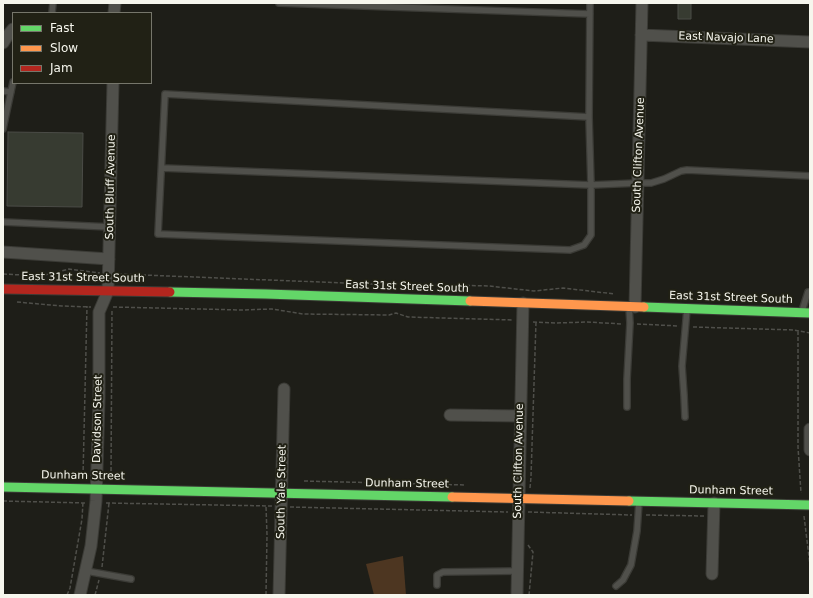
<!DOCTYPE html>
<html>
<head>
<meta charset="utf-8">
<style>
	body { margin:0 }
	#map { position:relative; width:813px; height:598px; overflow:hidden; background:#1e1e18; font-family:"DejaVu Sans",sans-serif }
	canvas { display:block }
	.frame { position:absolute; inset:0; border:4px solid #f6f6ed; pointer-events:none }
	.legend { position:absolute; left:12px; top:12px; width:140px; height:72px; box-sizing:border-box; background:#212115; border:1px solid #76766b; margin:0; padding:5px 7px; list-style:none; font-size:12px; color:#f6f6ed }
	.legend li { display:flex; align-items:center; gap:8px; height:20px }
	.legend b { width:20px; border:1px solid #76766b }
</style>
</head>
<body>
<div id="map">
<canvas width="813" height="598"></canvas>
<div class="frame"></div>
<ul class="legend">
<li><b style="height:5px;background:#63d668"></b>Fast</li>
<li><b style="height:5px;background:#ff974d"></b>Slow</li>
<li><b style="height:5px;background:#b3261e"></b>Jam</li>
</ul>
</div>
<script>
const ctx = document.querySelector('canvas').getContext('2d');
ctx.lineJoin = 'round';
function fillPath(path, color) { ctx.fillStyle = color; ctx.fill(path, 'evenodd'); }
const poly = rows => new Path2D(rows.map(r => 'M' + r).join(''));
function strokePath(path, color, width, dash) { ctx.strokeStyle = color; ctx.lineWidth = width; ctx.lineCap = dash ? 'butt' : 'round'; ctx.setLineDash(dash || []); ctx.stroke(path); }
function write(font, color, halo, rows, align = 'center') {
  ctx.font = font + ' "DejaVu Sans",sans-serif'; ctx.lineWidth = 4; ctx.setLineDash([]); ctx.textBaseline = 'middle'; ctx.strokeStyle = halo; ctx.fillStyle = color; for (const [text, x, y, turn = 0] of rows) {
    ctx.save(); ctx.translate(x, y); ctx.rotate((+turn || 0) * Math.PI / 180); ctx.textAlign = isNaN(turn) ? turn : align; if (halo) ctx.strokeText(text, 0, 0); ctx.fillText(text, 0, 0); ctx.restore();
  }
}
fillPath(poly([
	[403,556,406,595,374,595,366,564]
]), '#4d3621');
const building = poly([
	[678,3,691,3,691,19,678,19,678,3],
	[8,132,83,133,82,207,7,206,8,132]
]);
fillPath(building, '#373b31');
strokePath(building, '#4b4c47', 1);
const lane = poly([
	[279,3,590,14],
	[52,13,53,3],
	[3,91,11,92],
	[589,117,165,94,158,234,570,250,584,245,591,235,591,185,589,117,590,3],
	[3,129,13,82],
	[162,168,591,185,638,183,651,183,664,179,681,171,687,170,810,176],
	[3,222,110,227],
	[802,311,808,292,810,292],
	[627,407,627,379,630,323,629,307],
	[685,417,684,395,682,366,687,309],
	[86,571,131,579],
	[437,585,437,575,443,572,518,571],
	[616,586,623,580,631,565,637,531,639,502]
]);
const street = poly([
	[114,13,115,3],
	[641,35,810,42],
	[3,43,8,35,13,29],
	[3,252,109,259],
	[635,307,642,3],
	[450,415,520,416],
	[810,429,810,450],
	[712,574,714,503],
	[80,595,91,546,96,501,99,399,99,312,108,291,113,83],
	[279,595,284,389],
	[517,595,523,303]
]);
const fast = poly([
	[170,292,266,294,470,301],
	[644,307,810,313],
	[3,487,452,497],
	[629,501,810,505]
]);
const slow = poly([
	[470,301,644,307],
	[452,497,629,501]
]);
const jam = poly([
	[3,289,170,292]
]);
strokePath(lane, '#3b3b36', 8);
strokePath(street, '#3b3b36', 13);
strokePath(fast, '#3b3b36', 11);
strokePath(slow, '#3b3b36', 11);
strokePath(jam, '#3b3b36', 11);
strokePath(poly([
	[3,274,41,276,69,269,100,273],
	[118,274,370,284,411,284,489,286,534,291,563,288,615,294],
	[17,302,62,306,91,307],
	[113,307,242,310,272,309,303,314,389,315,396,313,408,317,513,320],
	[533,322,557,323,587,322,623,324],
	[637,324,679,326],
	[693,327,794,330,810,333],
	[798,331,798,447,801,493],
	[83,476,87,306],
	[111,477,112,309],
	[304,481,466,485],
	[530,488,531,477,536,322],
	[3,501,86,503],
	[106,503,272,506],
	[290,507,508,512],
	[528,512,632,515],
	[646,515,704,516],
	[804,516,810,565],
	[528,545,533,552,529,595],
	[102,567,109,503],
	[67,595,70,588,82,519,83,502],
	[95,595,99,580],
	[266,595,267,535,266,506]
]), '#4f4f4a', 1.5, [4, 2]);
strokePath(lane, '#50504b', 5.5);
strokePath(street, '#50504b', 11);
strokePath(fast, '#63d668', 9);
strokePath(slow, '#ff974d', 9);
strokePath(jam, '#b3261e', 9);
write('11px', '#f6f6ed', '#212115', [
	["East Navajo Lane",726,38,2],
	["South Clifton Avenue",639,155,-88],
	["South Bluff Avenue",111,187,-89],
	["East 31st Street South",83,278,1],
	["East 31st Street South",407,287,2],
	["East 31st Street South",731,298,2],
	["Davidson Street",98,419,-89],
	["South Clifton Avenue",519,461,-89],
	["Dunham Street",83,476,1],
	["Dunham Street",407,484,1],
	["Dunham Street",731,491,1],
	["South Yale Street",282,492,-89]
]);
</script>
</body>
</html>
